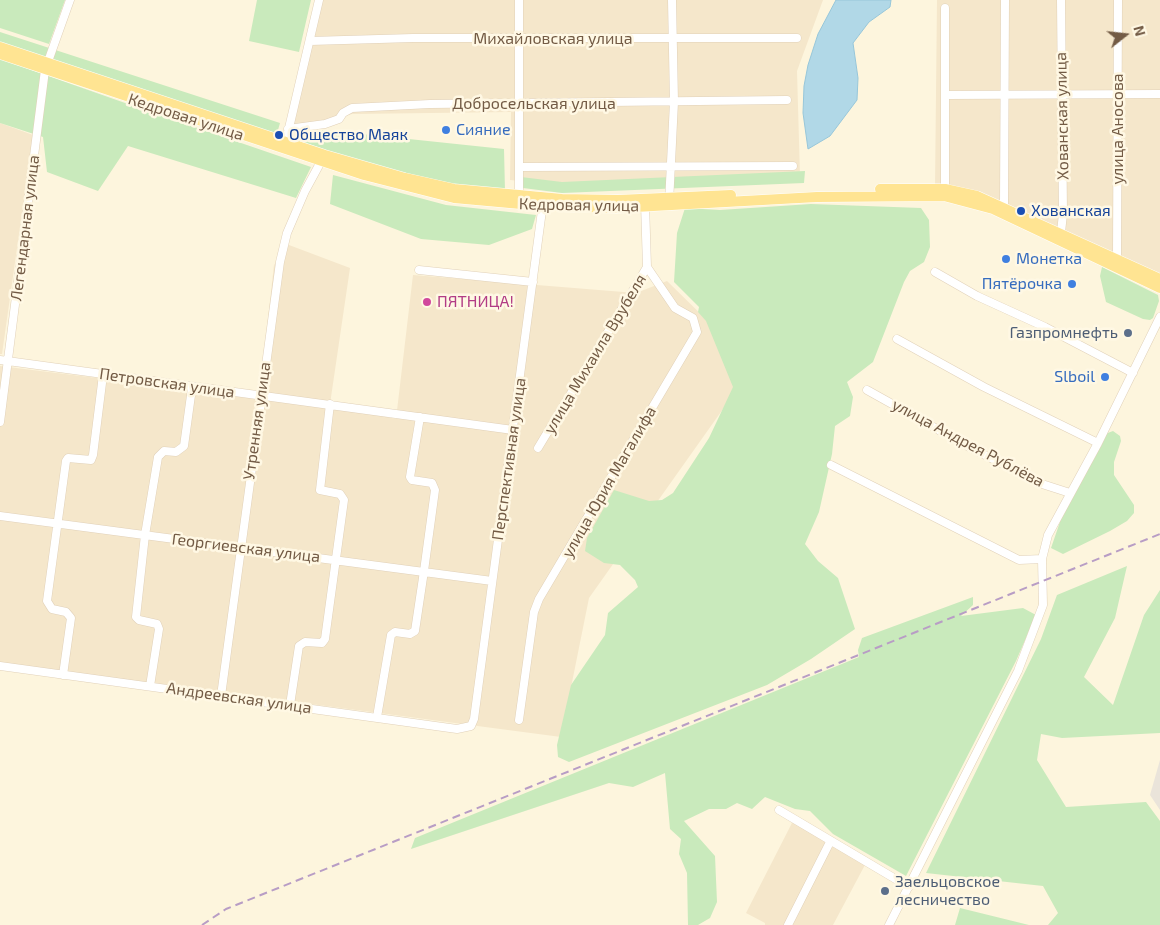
<!DOCTYPE html>
<html>
<head>
<meta charset="utf-8">
<style>
	body { margin:0 }
	#map { position:relative; width:1160px; height:925px; overflow:hidden; background:#fdf5dd; font-family:"Exo 2",sans-serif }
	canvas { display:block }
	.north { position:absolute; left:1100px; top:10px; width:50px; height:50px; -webkit-text-stroke:4px #fff8e4; paint-order:stroke; rotate:74deg; font-size:14px; font-weight:700; line-height:20px; text-align:center; color:#735b45 }
	.north::after { content:''; display:block; margin:auto; width:18px; height:22px; background:#735b45; clip-path:polygon(50% 0,100% 100%,50% 72%,0 100%) }
</style>
</head>
<body>
<div id="map">
<canvas width="1160" height="925"></canvas>
<div class="north">N</div>
</div>
<script>
const ctx = document.querySelector('canvas').getContext('2d');
ctx.lineJoin = 'round';
function fillPath(path, color) { ctx.fillStyle = color; ctx.fill(path, 'evenodd'); }
const poly = rows => new Path2D(rows.map(r => 'M' + r).join(''));
function strokePath(path, color, width, dash) { ctx.strokeStyle = color; ctx.lineWidth = width; ctx.lineCap = dash ? 'butt' : 'round'; ctx.setLineDash(dash || []); ctx.stroke(path); }
function write(font, color, halo, rows, align = 'center') {
  ctx.font = font + ' "Exo 2",sans-serif'; ctx.lineWidth = 5; ctx.setLineDash([]); ctx.textBaseline = 'middle'; ctx.strokeStyle = halo; ctx.fillStyle = color; for (const [text, x, y, turn = 0] of rows) {
    ctx.save(); ctx.translate(x, y); ctx.rotate((+turn || 0) * Math.PI / 180); ctx.textAlign = isNaN(turn) ? turn : align; if (halo) ctx.strokeText(text, 0, 0); ctx.fillText(text, 0, 0); ctx.restore();
  }
}
fillPath(poly([
	[320,0,823,0,797,71,800,176,572,186,510,180,511,112,352,114,290,133],
	[937,0,1160,0,1160,278,935,187],
	[0,123,33,135,2,354,0,354],
	[289,245,350,268,330,404,396,419,413,275,636,293,667,281,712,325,740,385,589,598,561,737,0,663,0,366,259,398,274,265],
	[793,821,866,863,833,925,765,925,765,923,746,913]
]), '#f5e7cb');
fillPath(poly([
	[1160,760,1160,810,1150,795]
]), '#eae4da');
fillPath(poly([
	[0,0,65,0,49,44,0,28],
	[257,0,311,0,299,52,249,41],
	[0,32,280,123,276,137,0,45],
	[0,59,145,110,311,167,296,198,128,146,98,191,47,172,43,137,0,123],
	[323,130,504,149,505,191,442,183,366,164,297,140,296,134],
	[805,171,804,183,562,193,523,188,521,177,562,182],
	[333,175,446,205,536,215,532,229,489,245,421,239,330,204],
	[811,204,921,208,929,220,930,247,924,262,910,271,904,282,873,362,847,382,853,397,850,416,835,426,832,454,819,512,805,544,818,561,838,578,855,629,811,659,767,685,569,762,558,757,557,745,571,685,605,635,608,613,638,587,635,580,620,565,604,563,585,551,587,538,614,490,649,501,662,500,673,493,709,438,733,387,706,321,698,312,699,307,674,282,677,233,685,208,720,210],
	[1102,267,1158,295,1159,301,1153,318,1150,320,1143,319,1106,302,1100,276],
	[1113,431,1120,436,1121,441,1114,462,1114,475,1134,505,1134,513,1127,521,1110,531,1063,554,1051,548,1061,519,1105,434],
	[1127,566,1115,618,1084,677,1113,705,1144,615,1160,590,1160,733,1062,738,1041,734,1037,760,1066,807,1146,802,1160,821,1160,925,1048,925,1058,913,1043,886,926,873,1041,639,1057,595],
	[973,597,973,605,961,616,1023,608,1036,615,1016,661,906,876,833,834,810,811,795,809,765,797,752,809,737,803,726,809,709,809,684,821,715,856,717,902,710,918,698,925,688,925,687,873,679,854,681,839,670,829,665,773,633,787,609,783,411,849,415,838,859,657,858,650,862,638],
	[960,908,1029,925,955,925]
]), '#c9eabc');
const water = poly([
	[836,0,891,0,890,7,869,22,853,43,858,78,857,100,830,136,808,149,803,113,804,86,808,65,818,34,836,0]
]);
fillPath(water, '#b1d8e7');
strokePath(water, '#97c6d9', 1);
const minor = poly([
	[519,0,519,199],
	[1061,0,1063,214,1061,232],
	[945,8,945,189],
	[310,41,413,38,797,38],
	[946,95,1160,94],
	[288,129,325,124,339,119,343,113,352,108,430,104,787,100],
	[285,145,319,0],
	[519,167,793,166],
	[669,203,674,102,672,0],
	[1004,206,1005,0],
	[1117,259,1118,0],
	[419,270,533,282],
	[935,272,977,296,1045,327,1133,373],
	[897,339,984,387,1098,443],
	[0,360,513,430],
	[867,390,971,448,1042,484,1070,493],
	[0,422,45,70,70,0],
	[538,448,647,267,645,203],
	[831,465,1019,560,1042,559],
	[0,516,492,581],
	[0,666,457,729,471,726,474,719,543,203],
	[63,675,71,618,66,612,52,609,47,601,66,461,68,458,91,460,93,455,103,375],
	[150,686,159,629,157,624,139,620,136,617,145,535,158,457,164,451,176,452,184,446,192,388],
	[221,696,280,262,287,233,305,191,324,156],
	[290,705,299,646,305,642,322,643,325,639,344,500,340,494,320,490,330,404],
	[377,717,391,635,395,632,410,634,415,631,424,571,435,490,432,483,412,480,410,477,420,417],
	[519,720,534,612,539,599,697,332,693,318,675,308,647,267],
	[779,810,909,887],
	[788,925,830,842],
	[889,925,1018,671,1043,605,1042,559,1048,535,1098,443,1160,317]
]);
const major = poly([
	[0,47,325,155,405,178,454,189,562,199,618,200,731,195],
	[0,54,364,175,454,198,543,206,617,208,817,197,944,196,993,209,1160,288],
	[880,189,945,189,977,196,1160,279]
]);
strokePath(minor, '#e1d1b9', 9);
strokePath(major, '#fff', 11);
strokePath(minor, '#fff', 8);
strokePath(major, '#ffe492', 10);
strokePath(poly([
	[202,925,226,909,1160,534]
]), '#b89dc5', 2, [8, 5]);
for (const [x, y, r, color] of [
	[446,130,5,"#3f7fe0"],
	[279,135,5,"#1a4fb4"],
	[1021,211,5,"#1a4fb4"],
	[1006,259,5,"#3f7fe0"],
	[1072,284,5,"#3f7fe0"],
	[427,302,5,"#d1479c"],
	[1128,333,5,"#5c6f8a"],
	[1105,377,5,"#3f7fe0"],
	[885,891,5,"#5c6f8a"]
]) { const dot = new Path2D(); dot.arc(x, y, r, 0, 2 * Math.PI); ctx.fillStyle = color; ctx.fill(dot); strokePath(dot, '#fff8e4', 2); }
write('16px', '#735b45', '#fff8e4', [
	["Михайловская улица",553,39],
	["Добросельская улица",534,104],
	["Хованская улица",1062,116,-91],
	["Кедровая улица",186,117,18],
	["улица Аносова",1118,129,-90],
	["Кедровая улица",579,205,1],
	["Легендарная улица",25,228,-83],
	["улица Михаила Врубеля",595,354,-59],
	["Петровская улица",167,383,8],
	["Утренняя улица",257,421,-82],
	["улица Андрея Рублёва",968,443,28],
	["Перспективная улица",509,459,-82],
	["улица Юрия Магалифа",609,482,-60],
	["Георгиевская улица",246,548,7],
	["Андреевская улица",239,698,8]
]);
write('16px', '#366cbe', '#fff8e4', [
	["Сияние",456,130],
	["Монетка",1016,259],
	["Пятёрочка",1062,284,"right"],
	["Slboil",1095,377,"right"]
], 'left');
write('16px', '#164399', '#fff8e4', [
	["Общество Маяк",289,135],
	["Хованская",1031,211]
], 'left');
write('16px', '#b23c85', '#fff8e4', [
	["ПЯТНИЦА!",437,302]
], 'left');
write('16px', '#4e5e75', '#fff8e4', [
	["Газпромнефть",1118,333],
	["Заельцовское",895,882,"left"],
	["лесничество",895,900,"left"]
], 'right');
</script>
</body>
</html>
